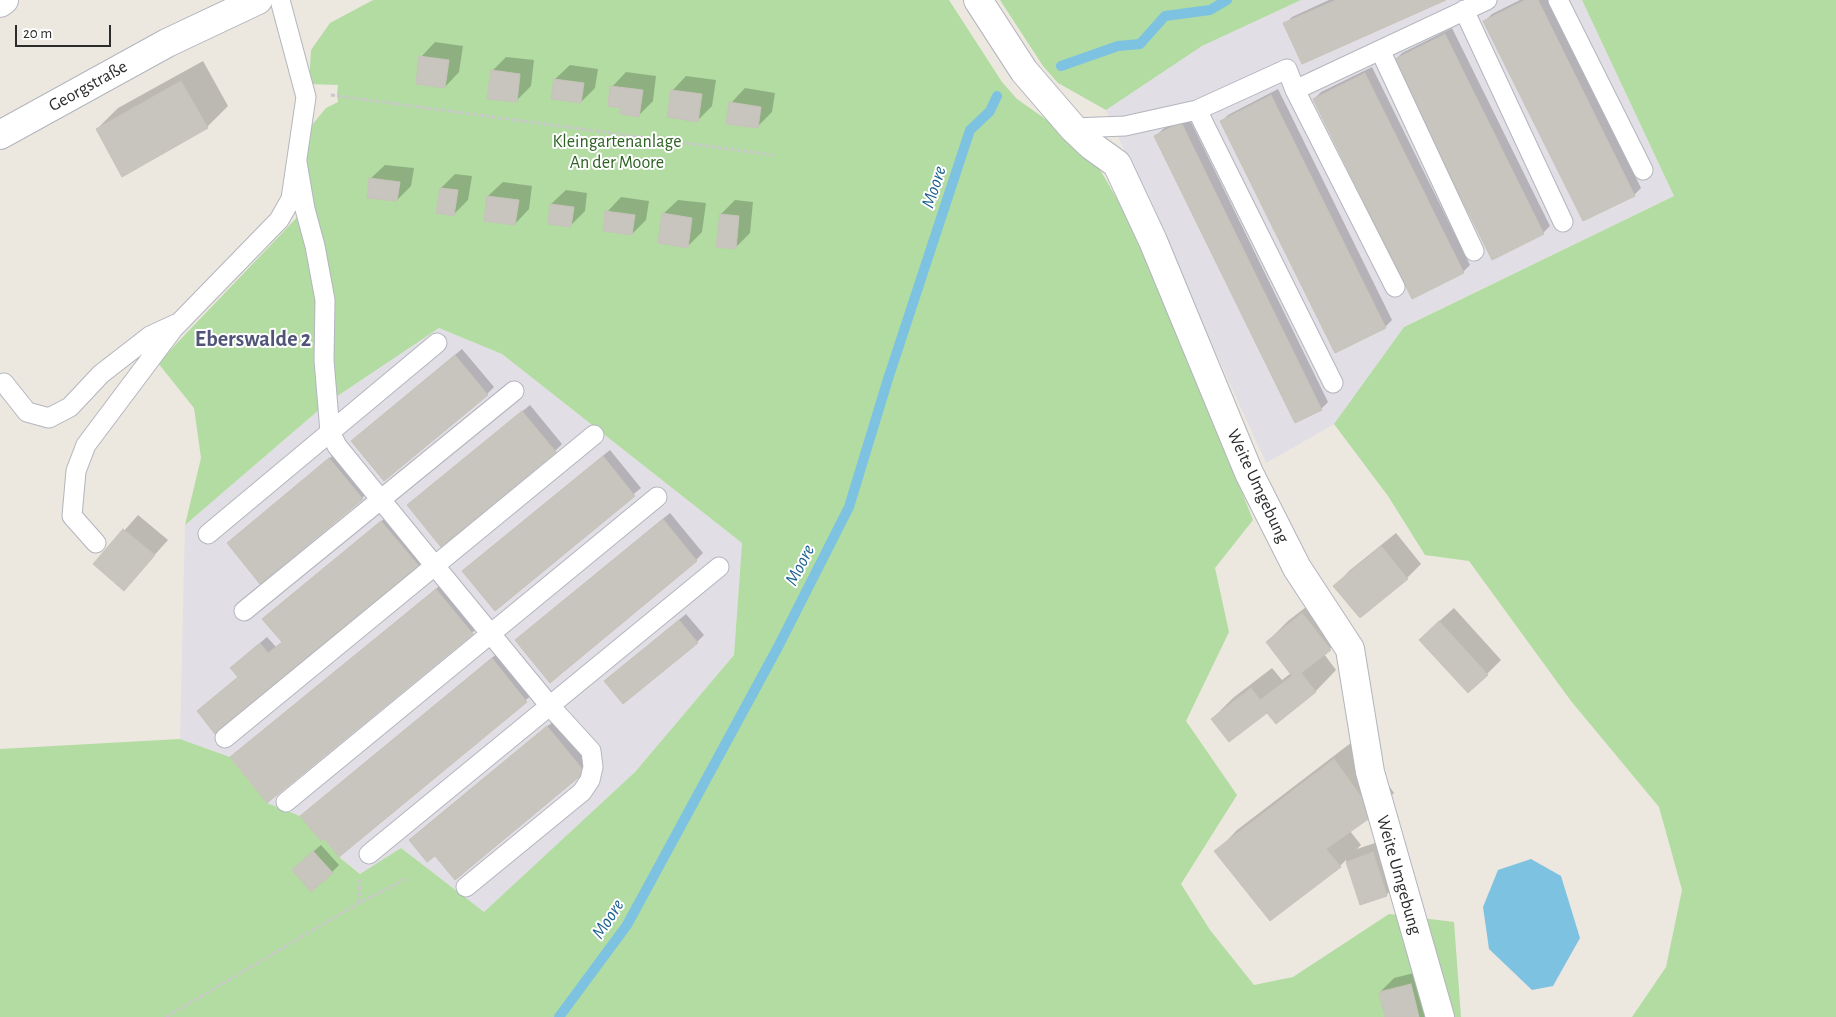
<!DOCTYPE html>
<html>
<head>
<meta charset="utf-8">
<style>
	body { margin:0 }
	#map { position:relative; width:1836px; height:1017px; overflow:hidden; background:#ece7df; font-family:"Alegreya Sans",sans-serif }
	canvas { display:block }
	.scale { position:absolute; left:15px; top:25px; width:96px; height:22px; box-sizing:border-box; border:2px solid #2c2c2c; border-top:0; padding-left:6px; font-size:15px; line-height:18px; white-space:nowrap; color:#2c2c2c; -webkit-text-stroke:4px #fff; paint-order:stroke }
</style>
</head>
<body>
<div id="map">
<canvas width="1836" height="1017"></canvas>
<div class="scale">20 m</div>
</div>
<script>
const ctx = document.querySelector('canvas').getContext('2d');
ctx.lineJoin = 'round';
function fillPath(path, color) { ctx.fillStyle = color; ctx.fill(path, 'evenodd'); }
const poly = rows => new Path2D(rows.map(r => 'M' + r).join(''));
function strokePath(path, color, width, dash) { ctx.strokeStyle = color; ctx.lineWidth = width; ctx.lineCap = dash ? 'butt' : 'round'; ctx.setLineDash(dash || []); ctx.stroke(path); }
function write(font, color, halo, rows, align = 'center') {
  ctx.font = font + ' "Alegreya Sans",sans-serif'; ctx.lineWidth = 4; ctx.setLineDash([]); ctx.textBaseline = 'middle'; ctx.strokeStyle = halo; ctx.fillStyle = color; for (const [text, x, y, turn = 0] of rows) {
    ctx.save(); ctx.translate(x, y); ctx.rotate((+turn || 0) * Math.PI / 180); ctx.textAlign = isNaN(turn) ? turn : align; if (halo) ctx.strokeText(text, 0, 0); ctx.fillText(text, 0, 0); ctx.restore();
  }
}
fillPath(poly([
	[1301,0,1582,0,1674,196,1405,326,1334,424,1266,463,1106,110,1202,46],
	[439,328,502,354,742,543,734,655,635,772,484,912,401,848,361,874,339,857,324,839,300,816,267,803,230,757,180,739,185,525,327,403]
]), '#e1dfe5');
fillPath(poly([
	[373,0,949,0,1002,82,1017,99,1088,149,1142,242,1253,520,1215,568,1229,632,1186,721,1237,795,1181,884,1210,930,1254,985,1293,977,1389,914,1454,922,1461,1017,0,1017,0,749,180,739,230,757,267,803,300,816,321,840,324,838,339,857,360,874,401,848,484,912,635,772,734,655,742,543,502,354,439,328,327,403,185,525,201,458,194,408,158,363,305,209,312,216,304,149,312,125,326,108,338,102,337,95,338,85,309,84,311,50,330,23],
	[1000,0,1301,0,1202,46,1106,110,1058,83,1043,66],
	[1582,0,1836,0,1836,1017,1632,1017,1666,967,1682,890,1659,807,1571,701,1469,561,1425,555,1388,496,1334,424,1404,327,1674,196]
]), '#b2dca2');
fillPath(poly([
	[1531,859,1561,876,1580,938,1553,986,1532,990,1489,949,1483,907,1498,870]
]), '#7ec2e2');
fillPath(poly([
	[1329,0,1443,0,1285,24,1292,17],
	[1520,0,1548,0,1641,188,1634,195,1485,21,1492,14],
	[1452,28,1550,226,1543,233,1395,60,1402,53],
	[435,42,463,46,459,72,445,87,421,57],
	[506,57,534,60,531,86,516,101,492,71],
	[203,61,228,106,207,127,97,129,118,108],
	[570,65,598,69,595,88,581,102,555,79],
	[1372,67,1470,265,1463,272,1314,99,1321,92],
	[626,72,656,76,653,101,639,115,623,107,612,87],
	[686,76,716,80,712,106,698,120,672,91],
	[745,88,775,93,772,112,757,127,731,103],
	[1278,89,1392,320,1385,327,1221,122,1228,115],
	[1188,116,1328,402,1321,409,1156,136,1163,129],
	[385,165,414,168,411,186,397,200,370,179],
	[455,174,472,176,468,200,454,214,441,188],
	[503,182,532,186,529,209,515,224,488,196],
	[566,190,587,193,585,211,571,225,551,204],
	[621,197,649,201,646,220,632,234,607,212],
	[678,200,706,203,702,232,688,246,663,214],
	[735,200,753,202,750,233,735,248,721,214],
	[462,349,494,387,487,394,352,441],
	[530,405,562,444,555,451,416,499],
	[610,450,641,488,495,609,471,564],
	[337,452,369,491,362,498,228,543],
	[670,513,703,553,696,560,524,633],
	[138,515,168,540,124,589,95,564],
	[389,515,425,559,418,566,239,676,239,661,267,637,276,647,283,642,271,612],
	[1396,533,1421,564,1407,578,1335,586,1349,571],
	[443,583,479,626,472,633,239,751],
	[1324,593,1352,628,1324,654,1336,670,1315,692,1267,711,1212,719,1233,698,1272,668,1282,680,1291,673,1267,642,1288,621],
	[1454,608,1501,660,1487,674,1435,625],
	[686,614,704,635,697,642,606,681],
	[499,652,533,694,339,855,309,809],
	[555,720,591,765,435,854,418,833],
	[1356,739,1394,793,1373,814,1350,831,1361,845,1357,849,1387,839,1401,881,1386,895,1361,903,1346,860,1340,866,1216,852,1237,830],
	[321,845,339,865,332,872,300,863],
	[1426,970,1437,1017,1386,1017,1380,992,1394,978]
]), '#0003');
strokePath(poly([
	[1061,66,1118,46,1140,44,1165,16,1210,10,1227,0],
	[559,1017,627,925,778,647,849,507,888,379,970,130,990,111,997,96]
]), '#7ec2e2', 10);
const building = poly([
	[1336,0,1446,0,1302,64,1283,23,1336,0],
	[1525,0,1538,0,1635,196,1583,221,1483,21,1525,0],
	[1445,34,1544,234,1492,260,1393,60,1445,34],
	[419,56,449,60,445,88,416,84,419,56],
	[491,70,520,74,517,102,487,99,491,70],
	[1365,73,1464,273,1412,299,1313,99,1365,73],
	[554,79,584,83,581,103,551,99,554,79],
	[181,81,208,128,122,177,96,129,181,81],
	[610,86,643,90,639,117,620,114,621,108,608,106,610,86],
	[671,90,702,94,698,122,667,117,671,90],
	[1271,95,1386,328,1335,353,1220,121,1271,95],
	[729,102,761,107,758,128,726,124,729,102],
	[1181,122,1322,410,1295,423,1154,136,1181,122],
	[369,178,400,182,397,201,367,198,369,178],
	[440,188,458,190,454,216,436,213,440,188],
	[487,196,519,200,515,225,484,221,487,196],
	[550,204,574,207,571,227,548,224,550,204],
	[605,211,635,215,632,235,603,231,605,211],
	[662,213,692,218,688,248,658,243,662,213],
	[720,214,739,216,736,249,716,247,720,214],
	[455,355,488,395,384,481,351,441,455,355],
	[522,411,556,452,441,547,407,505,522,411],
	[603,456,635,496,495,611,462,571,603,456],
	[329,458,363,499,260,584,227,543,329,458],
	[663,519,697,561,550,683,515,640,663,519],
	[381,521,419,566,215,734,197,711,238,677,230,668,260,643,268,653,282,642,262,619,381,521],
	[123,529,155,555,124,591,93,564,123,529],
	[1381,546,1408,579,1360,618,1333,586,1381,546],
	[436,589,473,634,267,803,230,757,436,589],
	[1302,613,1331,650,1301,673,1316,692,1276,724,1267,713,1229,742,1211,719,1251,688,1260,700,1292,676,1266,642,1302,613],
	[679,620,698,643,623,704,604,681,679,620],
	[1439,621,1488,675,1468,693,1419,640,1439,621],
	[492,658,527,702,339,857,324,838,321,841,300,816,492,658],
	[547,726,585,772,455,880,435,856,427,862,409,840,547,726],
	[1334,759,1374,815,1326,849,1341,867,1270,921,1214,851,1334,759],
	[313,851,333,873,311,892,292,870,313,851],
	[1373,852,1387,896,1360,905,1346,862,1373,852],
	[1411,984,1419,1017,1385,1017,1379,992,1411,984]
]);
fillPath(building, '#c8c5be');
strokePath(building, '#c7c3b9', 1);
const service = poly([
	[1558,0,1643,170],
	[1464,10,1563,222],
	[1380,50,1474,251],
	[1197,110,1333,383],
	[1073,128,1125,126,1197,110,1287,69,1295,90],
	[297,162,305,209,315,246,325,300,324,360,330,432,337,446,435,566,550,706,591,751,593,767,590,780,582,792,466,887],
	[1395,287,1295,90,1487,0],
	[4,383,27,412,49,418,70,407,101,374,150,336,176,324],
	[208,534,437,343],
	[96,543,72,516,76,471,86,445,173,329,279,220,291,199,306,97,280,0],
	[244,611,514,391],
	[225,738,594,435],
	[286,802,657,497],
	[369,854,719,567]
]);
const minor = poly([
	[978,0,1024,71,1073,128,1092,146,1117,164,1153,241,1249,473,1297,568,1350,649,1370,772,1440,1017],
	[0,3,4,0],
	[0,135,167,43,258,0]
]);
strokePath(service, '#b3b5be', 21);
strokePath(minor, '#b3b5be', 30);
strokePath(poly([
	[331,95,773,155],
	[359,903,360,877],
	[166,1017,359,903,406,879]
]), '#c8c8c8', 3, [4, 2.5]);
strokePath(service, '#fff', 19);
strokePath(minor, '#fff', 28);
write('18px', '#2c2c2c', '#fff', [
	["Georgstraße",88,86,-29],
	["Weite Umgebung",1258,486,65],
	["Weite Umgebung",1399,875,74]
]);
write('18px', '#2c6222', '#fff', [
	["Kleingartenanlage",617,142],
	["An der Moore",617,163]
]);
write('italic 19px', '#1c618f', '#fff', [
	["Moore",934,187,-72],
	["Moore",800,565,-63],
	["Moore",608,919,-57]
]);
write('bold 22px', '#505578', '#fff', [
	["Eberswalde 2",253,339]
]);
</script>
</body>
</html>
